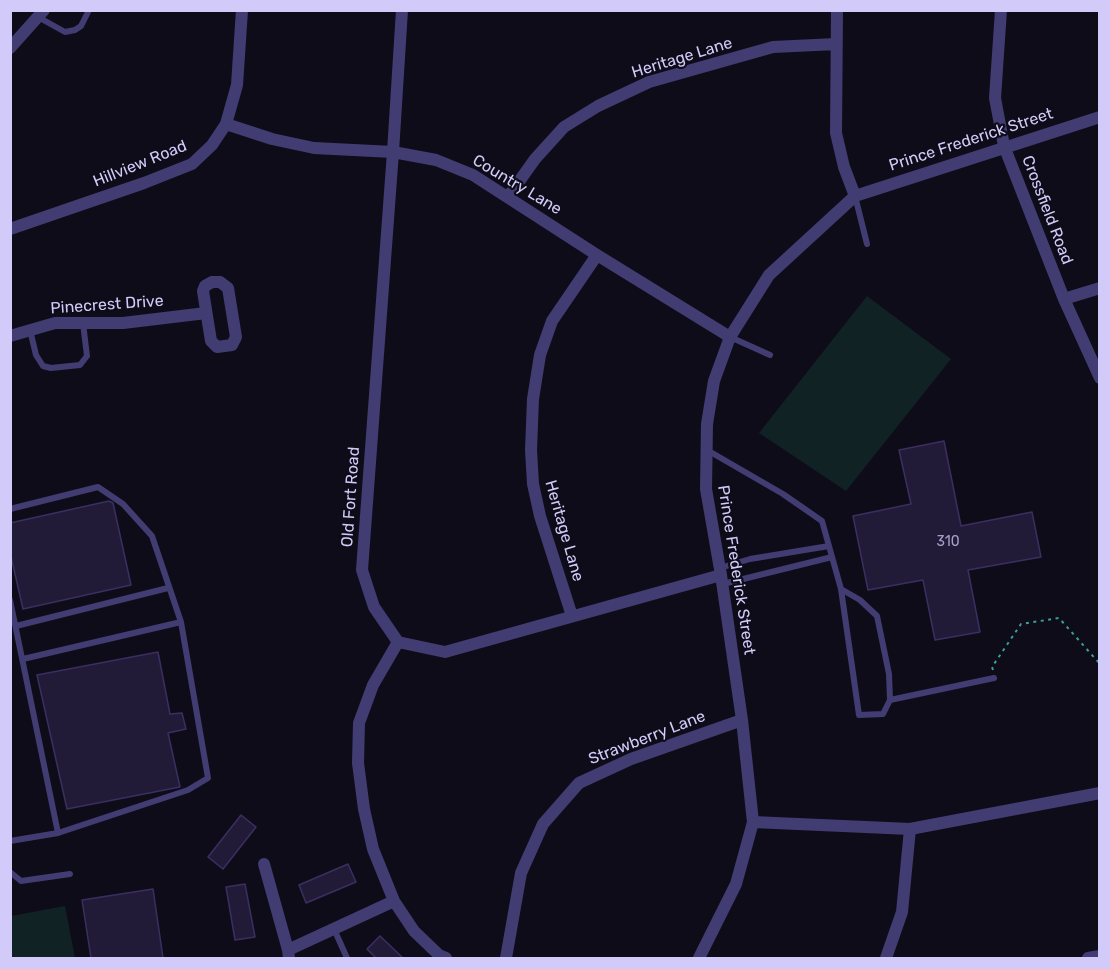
<!DOCTYPE html>
<html>
<head>
<meta charset="utf-8">
<style>
	body { margin:0 }
	#map { position:relative; width:1110px; height:969px; overflow:hidden; background:#0f0c19; font-family:Rubik,sans-serif }
	canvas { display:block }
	.frame { position:absolute; inset:0; border:12px solid #d2cbf9; pointer-events:none }
</style>
</head>
<body>
<div id="map">
<canvas width="1110" height="969"></canvas>
<div class="frame"></div>
</div>
<script>
const ctx = document.querySelector('canvas').getContext('2d');
ctx.lineJoin = 'round';
function fillPath(path, color) { ctx.fillStyle = color; ctx.fill(path, 'evenodd'); }
const poly = rows => new Path2D(rows.map(r => 'M' + r).join(''));
function strokePath(path, color, width, dash) { ctx.strokeStyle = color; ctx.lineWidth = width; ctx.lineCap = dash ? 'butt' : 'round'; ctx.setLineDash(dash || []); ctx.stroke(path); }
function write(font, color, halo, rows, align = 'center') {
  ctx.font = font + ' Rubik,sans-serif'; ctx.lineWidth = 4.5; ctx.setLineDash([]); ctx.textBaseline = 'middle'; ctx.strokeStyle = halo; ctx.fillStyle = color; for (const [text, x, y, turn = 0] of rows) {
    ctx.save(); ctx.translate(x, y); ctx.rotate((+turn || 0) * Math.PI / 180); ctx.textAlign = isNaN(turn) ? turn : align; if (halo) ctx.strokeText(text, 0, 0); ctx.fillText(text, 0, 0); ctx.restore();
  }
}
fillPath(poly([
	[867,296,951,359,846,491,759,433],
	[65,906,75,958,11,958,11,916]
]), '#102223');
const building = poly([
	[944,441,961,526,1032,512,1041,557,968,570,980,632,935,640,923,580,868,590,853,516,911,504,899,450,944,441],
	[109,501,113,503,131,585,23,609,10,552,10,523,109,501],
	[158,652,170,714,182,713,186,729,168,733,180,787,67,809,37,675,158,652],
	[241,815,256,827,223,869,208,857,241,815],
	[348,864,356,882,306,903,299,885,348,864],
	[245,884,255,937,235,940,226,887,245,884],
	[153,889,163,958,91,958,82,900,153,889],
	[380,936,403,958,376,958,367,949,380,936]
]);
fillPath(building, '#221b38');
strokePath(building, '#3b2f61', 1.5);
strokePath(poly([
	[993,670,992,667,1021,624,1059,618,1100,664]
]), '#3a9e9c', 2, [3, 4.5]);
strokePath(poly([
	[38,17,65,32,75,30,81,26,89,10],
	[855,196,867,244],
	[30,330,36,355,43,366,51,368,80,365,87,356,83,323],
	[730,337,770,355],
	[707,450,783,494,822,521,841,589,859,715,883,714,890,700,889,674,877,616,860,600,841,589],
	[10,509,98,487,123,504,152,536,181,622],
	[720,568,750,559,829,546],
	[723,584,832,557],
	[10,600,58,833,10,841],
	[16,626,168,588],
	[23,659,181,622,208,778,188,790,58,833],
	[890,700,994,678],
	[10,872,21,881,70,874],
	[334,929,347,958]
]), '#413d73', 6);
strokePath(poly([
	[402,10,393,152,362,570,374,607,398,642,445,652,721,575],
	[837,10,836,133,844,167,855,196],
	[1001,10,995,98,1004,146,1064,299,1100,378],
	[10,48,44,10],
	[226,124,272,139,314,148,393,152,436,160,473,175,597,255,730,337],
	[508,197,535,159,564,127,598,106,649,82,773,47,836,44],
	[10,229,144,183,192,164,212,145,226,124,237,85,242,10],
	[212,282,220,282,228,288,236,337,232,345,217,347,211,341,203,291,205,286,212,282],
	[1064,299,1100,288],
	[10,336,55,323,123,323,206,313],
	[572,616,540,516,533,484,531,450,533,399,540,355,552,321,597,255],
	[398,642,373,685,359,723,358,763,364,809,373,849,394,901,414,931,439,955,446,958],
	[753,822,910,829,1100,793],
	[264,864,288,950],
	[289,958,288,950,394,901],
	[506,958,521,873,543,824,579,783,631,759,742,720],
	[699,958,736,884,753,822,742,720,721,575,706,489,707,424,714,381,730,337,769,275,855,196,1100,117],
	[886,958,902,912,910,829],
	[1088,958,1100,956]
]), '#413d73', 12);
write('14px', '#a69fc9', null, [
	["310",948,542]
]);
write('16px', '#d2cbf9', '#0f0c19', [
	["Heritage Lane",682,58,-17],
	["Prince Frederick Street",971,140,-18],
	["Hillview Road",140,164,-22],
	["Country Lane",517,185,31],
	["Crossfield Road",1047,210,69],
	["Pinecrest Drive",107,305,-4],
	["Old Fort Road",351,497,-86],
	["Heritage Lane",564,531,74],
	["Prince Frederick Street",736,570,81],
	["Strawberry Lane",647,738,-21]
]);
</script>
</body>
</html>
